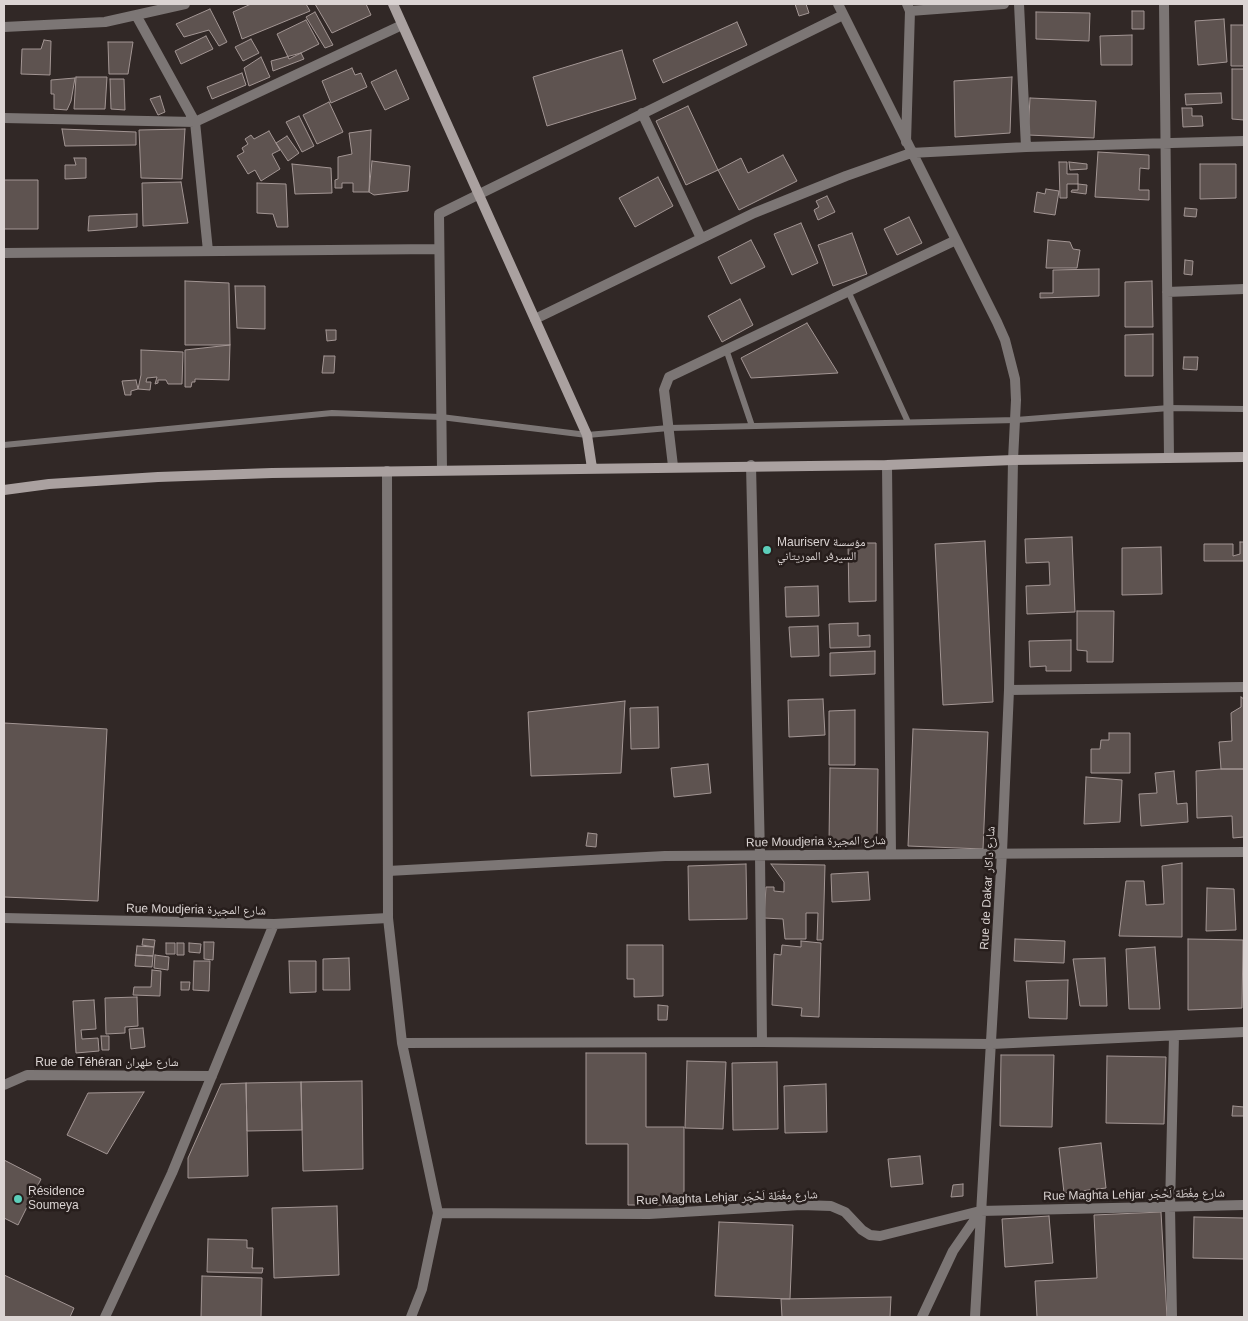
<!DOCTYPE html>
<html>
<head>
<meta charset="utf-8">
<style>
	body { margin:0 }
	#map { position:relative; width:1248px; height:1321px; overflow:hidden; background:#312826; font-family:Helvetica,sans-serif }
	canvas { display:block }
	.frame { position:absolute; inset:0; border:5px solid #dbd4d3; pointer-events:none }
</style>
</head>
<body>
<div id="map">
<canvas width="1248" height="1321"></canvas>
<div class="frame"></div>
</div>
<script>
const ctx = document.querySelector('canvas').getContext('2d');
ctx.lineJoin = 'round';
function fillPath(path, color) { ctx.fillStyle = color; ctx.fill(path, 'evenodd'); }
const poly = rows => new Path2D(rows.map(r => 'M' + r).join(''));
function strokePath(path, color, width, dash) { ctx.strokeStyle = color; ctx.lineWidth = width; ctx.lineCap = dash ? 'butt' : 'round'; ctx.setLineDash(dash || []); ctx.stroke(path); }
function write(font, color, halo, rows, align = 'center') {
  ctx.font = font + ' Helvetica,"Noto Naskh Arabic",sans-serif'; ctx.lineWidth = 5; ctx.setLineDash([]); ctx.textBaseline = 'middle'; ctx.strokeStyle = halo; ctx.fillStyle = color; for (const [text, x, y, turn = 0] of rows) {
    ctx.save(); ctx.translate(x, y); ctx.rotate((+turn || 0) * Math.PI / 180); ctx.textAlign = isNaN(turn) ? turn : align; if (halo) ctx.strokeText(text, 0, 0); ctx.fillText(text, 0, 0); ctx.restore();
  }
}
const building = poly([
	[251,4,306,4,310,11,242,39,233,12,251,4],
	[315,4,366,4,371,15,332,33,315,4],
	[795,4,806,4,809,13,799,16,795,4],
	[210,9,227,42,219,46,209,30,184,37,176,24,210,9],
	[1132,11,1144,11,1144,29,1132,29,1132,11],
	[315,12,333,45,325,48,306,17,315,12],
	[1036,12,1090,13,1089,41,1036,39,1036,12],
	[1224,19,1227,62,1198,65,1195,21,1224,19],
	[306,20,319,44,289,59,277,34,306,20],
	[737,22,747,45,663,83,653,60,737,22],
	[1231,25,1244,25,1244,66,1231,66,1231,25],
	[1132,35,1132,65,1101,65,1100,36,1132,35],
	[206,36,213,49,181,64,175,51,206,36],
	[251,39,259,53,243,61,235,47,251,39],
	[44,40,51,41,50,75,21,74,22,49,41,49,44,40],
	[108,42,133,42,128,74,109,74,108,42],
	[622,50,636,99,547,126,533,77,622,50],
	[301,53,304,59,273,71,271,61,301,53],
	[261,57,270,77,249,86,244,68,261,57],
	[352,68,355,75,361,73,367,87,331,103,322,81,352,68],
	[1232,69,1244,69,1244,120,1232,119,1232,69],
	[396,70,409,99,385,110,371,82,396,70],
	[242,73,246,85,212,99,207,87,242,73],
	[76,77,107,77,105,109,74,109,76,77],
	[1012,77,1010,133,955,137,954,81,1012,77],
	[75,78,71,101,67,110,54,109,54,94,51,94,51,80,75,78],
	[110,79,124,79,125,110,111,109,110,79],
	[1221,93,1222,103,1186,105,1185,94,1221,93],
	[160,96,165,112,158,115,150,99,160,96],
	[1030,98,1096,101,1094,138,1028,135,1030,98],
	[329,102,343,132,317,144,303,115,329,102],
	[688,106,718,170,686,185,656,121,688,106],
	[1182,108,1192,108,1192,116,1202,116,1203,126,1183,127,1182,108],
	[299,116,314,146,302,152,286,122,299,116],
	[62,129,136,132,136,145,65,146,62,129],
	[185,129,182,179,141,178,139,130,185,129],
	[371,130,369,192,353,192,353,183,342,183,342,188,335,188,335,180,338,179,338,157,352,154,349,133,371,130],
	[269,131,280,150,272,154,280,169,261,181,255,170,248,174,237,156,244,152,242,148,248,144,245,139,251,135,254,139,269,131],
	[287,136,299,153,288,161,276,143,287,136],
	[1098,152,1149,155,1149,169,1140,168,1139,190,1149,190,1149,200,1095,197,1098,152],
	[783,155,797,181,739,210,718,170,741,158,748,173,783,155],
	[74,158,86,158,86,178,65,179,65,165,76,165,74,158],
	[372,161,410,166,408,191,374,195,369,192,372,161],
	[1059,162,1067,162,1067,174,1078,174,1078,184,1067,184,1067,198,1060,198,1059,162],
	[1069,162,1087,164,1087,169,1070,170,1069,162],
	[292,164,331,168,332,193,295,194,292,164],
	[1200,164,1236,164,1236,198,1200,199,1200,164],
	[658,177,673,206,635,227,619,198,658,177],
	[4,180,38,180,38,229,4,229,4,180],
	[181,182,188,223,143,226,142,183,181,182],
	[257,183,286,184,288,227,277,227,273,214,257,213,257,183],
	[1078,184,1087,185,1086,194,1071,192,1072,190,1078,190,1078,184],
	[1046,189,1059,191,1055,215,1034,212,1037,192,1045,194,1046,189],
	[827,196,835,212,818,220,814,210,819,207,816,201,827,196],
	[1185,208,1197,209,1196,217,1184,216,1185,208],
	[137,214,137,227,88,231,89,216,137,214],
	[909,217,922,243,897,255,884,229,909,217],
	[801,223,818,263,792,275,774,234,801,223],
	[852,233,867,274,833,286,818,245,852,233],
	[751,240,765,267,731,284,718,257,751,240],
	[1048,240,1070,242,1073,249,1080,250,1077,268,1046,268,1048,240],
	[1185,260,1193,261,1192,275,1184,274,1185,260],
	[1099,269,1099,296,1040,298,1040,293,1053,293,1053,270,1099,269],
	[185,281,229,283,230,345,185,345,185,281],
	[1152,281,1153,327,1125,327,1125,282,1152,281],
	[235,286,265,286,265,329,237,328,235,286],
	[740,299,753,325,722,342,708,316,740,299],
	[807,323,838,373,751,378,741,358,807,323],
	[326,330,336,330,336,340,327,341,326,330],
	[1153,334,1153,376,1125,376,1125,335,1153,334],
	[230,345,229,380,195,379,195,382,192,382,191,387,185,387,185,350,230,345],
	[141,350,183,352,182,384,168,384,166,380,158,380,158,383,155,384,157,377,147,378,146,382,151,382,150,390,138,389,141,375,141,350],
	[324,356,335,356,334,373,322,373,324,356],
	[1184,357,1198,357,1197,370,1183,369,1184,357],
	[136,380,138,389,131,391,131,395,125,395,122,381,136,380],
	[1072,537,1075,612,1027,614,1026,586,1050,585,1049,562,1026,563,1025,539,1072,537],
	[985,541,993,702,943,705,935,544,985,541],
	[1240,542,1244,542,1244,561,1204,561,1204,544,1233,544,1233,556,1240,554,1240,542],
	[848,543,876,543,876,601,849,602,848,543],
	[1161,547,1162,594,1122,595,1122,548,1161,547],
	[818,586,819,616,786,617,785,587,818,586],
	[1077,611,1114,611,1113,662,1087,662,1087,651,1077,650,1077,611],
	[858,623,858,636,870,635,870,647,830,648,829,624,858,623],
	[818,626,819,656,791,657,789,627,818,626],
	[1071,640,1071,671,1046,671,1046,666,1030,667,1029,641,1071,640],
	[875,651,875,674,830,676,830,653,875,651],
	[1241,697,1244,699,1244,769,1221,769,1219,742,1232,741,1231,713,1241,707,1241,697],
	[823,699,825,735,789,737,788,700,823,699],
	[625,701,621,773,531,776,528,712,625,701],
	[658,707,659,748,631,749,630,708,658,707],
	[855,710,855,765,829,765,829,711,855,710],
	[4,723,107,729,98,901,4,897,4,723],
	[913,729,988,732,983,849,908,846,913,729],
	[1109,733,1130,733,1130,773,1091,773,1091,749,1100,749,1101,740,1109,740,1109,733],
	[708,764,711,793,674,797,671,768,708,764],
	[830,768,878,769,877,842,829,842,830,768],
	[1221,769,1244,769,1244,837,1233,838,1232,816,1197,818,1196,771,1221,769],
	[1174,771,1177,804,1187,803,1188,822,1141,826,1139,794,1157,793,1155,773,1174,771],
	[1086,777,1122,780,1120,822,1084,824,1086,777],
	[588,833,597,834,596,847,586,846,588,833],
	[1182,863,1182,937,1119,936,1126,881,1144,881,1146,905,1164,904,1162,866,1182,863],
	[746,864,747,919,689,920,688,866,746,864],
	[771,864,825,865,823,940,817,940,818,913,806,913,806,939,785,939,783,919,764,918,766,887,774,887,774,891,784,892,784,882,771,864],
	[868,872,870,900,832,902,831,874,868,872],
	[1207,888,1234,889,1236,930,1206,931,1207,888],
	[143,939,155,940,154,947,142,945,143,939],
	[1015,939,1065,941,1064,963,1014,961,1015,939],
	[1188,939,1243,940,1242,1008,1188,1010,1188,939],
	[801,941,821,943,819,1017,801,1016,802,1008,772,1005,774,954,781,955,782,945,801,947,801,941],
	[204,942,214,942,213,960,204,959,204,942],
	[166,943,175,943,175,954,166,954,166,943],
	[177,943,184,943,184,955,177,955,177,943],
	[189,943,201,944,200,953,189,952,189,943],
	[627,945,663,945,663,996,634,997,634,979,627,979,627,945],
	[137,946,154,947,153,956,136,955,137,946],
	[1155,947,1160,1009,1129,1009,1126,949,1155,947],
	[136,955,153,956,152,967,135,966,136,955],
	[155,955,169,957,168,970,154,968,155,955],
	[349,958,350,990,323,990,323,959,349,958],
	[1105,958,1107,1006,1080,1006,1073,959,1105,958],
	[194,961,210,961,209,991,193,990,194,961],
	[289,961,316,961,316,992,290,993,289,961],
	[152,970,161,971,160,996,133,995,134,987,151,987,152,970],
	[1068,980,1067,1019,1029,1018,1026,981,1068,980],
	[181,982,190,982,189,990,181,990,181,982],
	[137,997,138,1026,125,1027,125,1033,106,1034,105,998,137,997],
	[94,1000,96,1029,81,1030,82,1039,98,1038,99,1051,76,1053,73,1001,94,1000],
	[658,1005,668,1006,667,1020,658,1020,658,1005],
	[143,1028,145,1047,131,1049,129,1029,143,1028],
	[101,1036,109,1036,109,1050,102,1050,101,1036],
	[586,1053,646,1053,646,1127,684,1127,684,1205,628,1205,628,1144,586,1144,586,1053],
	[1001,1055,1054,1055,1052,1127,1000,1126,1001,1055],
	[1107,1056,1166,1057,1164,1124,1106,1123,1107,1056],
	[687,1061,726,1062,723,1129,685,1128,687,1061],
	[777,1062,778,1129,733,1130,732,1063,777,1062],
	[362,1081,363,1169,303,1171,301,1082,362,1081],
	[301,1082,302,1130,247,1131,246,1083,301,1082],
	[246,1083,248,1176,188,1178,188,1158,221,1084,246,1083],
	[826,1084,827,1132,785,1133,784,1086,826,1084],
	[144,1092,107,1154,67,1135,88,1093,144,1092],
	[1233,1106,1244,1107,1244,1116,1232,1116,1233,1106],
	[1101,1143,1106,1188,1064,1193,1059,1148,1101,1143],
	[920,1156,923,1184,891,1187,888,1159,920,1156],
	[4,1160,41,1179,18,1225,4,1218,4,1160],
	[963,1184,963,1196,951,1197,953,1185,963,1184],
	[337,1206,339,1275,274,1278,272,1208,337,1206],
	[1161,1212,1167,1317,1037,1317,1035,1281,1097,1278,1094,1215,1161,1212],
	[1049,1216,1053,1263,1005,1267,1002,1219,1049,1216],
	[1194,1217,1244,1218,1244,1259,1193,1258,1194,1217],
	[719,1222,793,1225,790,1299,715,1296,719,1222],
	[208,1239,247,1240,247,1248,253,1248,252,1268,263,1268,262,1273,207,1272,208,1239],
	[4,1275,74,1308,70,1317,4,1317,4,1275],
	[202,1276,262,1278,261,1317,201,1317,202,1276],
	[891,1297,890,1317,782,1317,781,1299,891,1297]
]);
fillPath(building, '#5e5350');
strokePath(building, '#a39694', 1);
strokePath(poly([
	[848,291,908,422],
	[726,349,752,426],
	[4,445,332,413,441,417,587,435,669,428,1016,420,1169,408,1244,409]
]), '#7c7675', 6);
strokePath(poly([
	[838,4,997,322,1005,340,1015,379,1016,400,1013,460,1009,690,1002,852,975,1317],
	[1019,4,1026,147],
	[1164,4,1169,458],
	[910,11,1004,4],
	[136,15,195,122,208,251],
	[4,27,105,22,185,4],
	[642,113,701,238],
	[4,118,195,122,402,25],
	[906,142,910,11,907,4],
	[4,253,438,249],
	[1167,292,1244,289],
	[535,319,754,213,846,176,911,153,1026,147,1244,141],
	[751,465,760,855,762,1042],
	[887,465,891,854],
	[673,466,664,390,669,377,956,240],
	[442,470,439,214,843,15],
	[387,471,388,918,402,1043,438,1213,422,1289,411,1317],
	[1009,690,1244,687],
	[388,871,665,856,1244,852],
	[4,918,274,924,388,918],
	[402,1043,762,1042,992,1044,1244,1032],
	[4,1085,27,1075,212,1076],
	[438,1213,649,1214,801,1205,831,1206,845,1212,862,1230,870,1235,880,1236,980,1211,1244,1205],
	[105,1317,172,1173,274,924],
	[922,1317,953,1251,980,1212],
	[1172,1317,1170,1207,1174,1036]
]), '#7c7675', 10);
strokePath(poly([
	[393,4,587,435,592,468],
	[4,490,49,484,158,477,272,473,887,465,1013,460,1244,457]
]), '#aaa1a0', 10);
for (const [x, y, r, color] of [
	[767,550,5,"#5cceba"],
	[18,1199,5,"#5cceba"]
]) { const dot = new Path2D(); dot.arc(x, y, r, 0, 2 * Math.PI); ctx.fillStyle = color; ctx.fill(dot); strokePath(dot, '#271e1c', 2); }
write('12px', '#dbd4d3', '#271e1c', [
	["Mauriserv مؤسسة",777,543],
	["السيرفر الموريتاني",777,557],
	["Résidence",28,1192],
	["Soumeya",28,1206]
], 'left');
write('12px', '#dbd4d3', '#271e1c', [
	["Rue Moudjeria شارع المجيرة",816,842,-1],
	["Rue de Dakar شارع داكار",988,888,-87],
	["Rue Moudjeria شارع المجيرة",196,910,1],
	["Rue de Téhéran شارع طهران",107,1063],
	["Rue Maghta Lehjar شارع مِغْطَة لَحْجَر",1134,1195,-1],
	["Rue Maghta Lehjar شارع مِغْطَة لَحْجَر",727,1198,-2]
]);
</script>
</body>
</html>
